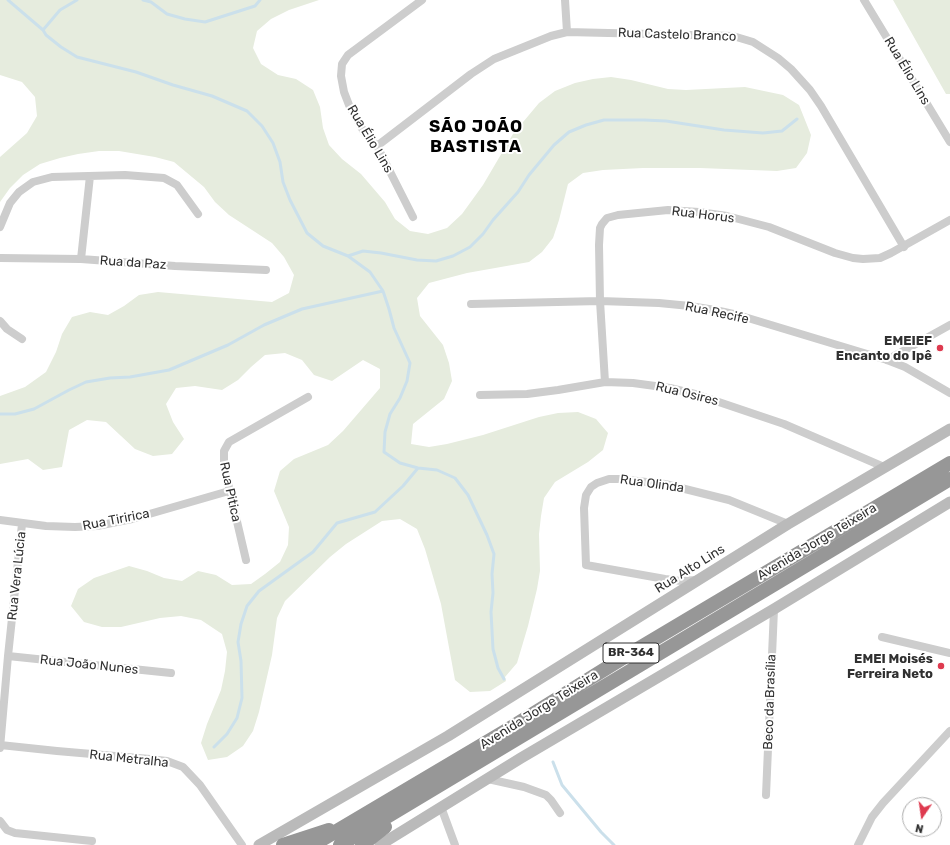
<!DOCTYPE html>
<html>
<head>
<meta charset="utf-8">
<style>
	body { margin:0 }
	#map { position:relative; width:950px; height:845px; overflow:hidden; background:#fff; font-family:Rubik,sans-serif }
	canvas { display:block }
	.north { position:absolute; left:902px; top:797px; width:40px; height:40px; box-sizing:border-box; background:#fff; border:1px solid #acacac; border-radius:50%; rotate:193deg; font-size:11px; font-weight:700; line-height:16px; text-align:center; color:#303030 }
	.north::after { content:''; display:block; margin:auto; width:14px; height:18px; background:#de3a4f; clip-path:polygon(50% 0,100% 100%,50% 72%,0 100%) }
</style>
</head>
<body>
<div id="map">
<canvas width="950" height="845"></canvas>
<div class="north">N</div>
</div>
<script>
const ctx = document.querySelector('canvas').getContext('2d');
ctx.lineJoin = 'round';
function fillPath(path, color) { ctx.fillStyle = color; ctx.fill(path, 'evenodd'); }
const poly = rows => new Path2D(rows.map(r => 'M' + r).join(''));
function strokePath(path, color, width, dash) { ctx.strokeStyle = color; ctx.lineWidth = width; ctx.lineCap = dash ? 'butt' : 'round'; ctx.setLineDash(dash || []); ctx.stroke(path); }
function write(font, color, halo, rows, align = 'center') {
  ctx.font = font + ' Rubik,sans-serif'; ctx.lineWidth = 4; ctx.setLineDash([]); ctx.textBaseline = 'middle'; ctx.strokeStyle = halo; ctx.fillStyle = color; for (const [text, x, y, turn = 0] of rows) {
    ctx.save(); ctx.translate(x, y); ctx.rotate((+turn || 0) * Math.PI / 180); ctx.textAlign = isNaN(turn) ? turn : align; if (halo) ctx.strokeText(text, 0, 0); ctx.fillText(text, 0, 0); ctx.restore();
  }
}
fillPath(poly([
	[0,0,319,0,289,10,271,19,257,31,253,48,261,64,278,75,296,79,313,90,320,107,323,128,329,145,342,159,361,174,385,202,395,219,410,231,428,234,447,228,462,214,483,185,513,134,539,103,555,91,575,83,593,79,611,77,631,80,668,89,686,90,745,87,783,95,799,105,811,135,807,153,796,168,777,171,700,168,643,168,603,170,583,173,568,184,559,220,553,238,542,252,529,262,467,273,429,283,417,298,420,316,443,345,449,363,452,381,444,399,413,424,411,444,429,447,447,444,483,435,539,417,558,413,578,412,596,419,608,433,603,450,588,462,555,482,544,498,541,516,539,534,540,571,537,589,528,626,517,663,505,677,506,681,490,691,470,692,455,680,441,604,425,549,417,529,400,519,382,521,346,544,330,557,285,601,277,618,272,655,259,712,253,731,243,746,227,757,208,760,201,743,207,724,221,690,225,671,227,652,222,634,201,620,181,616,160,618,121,627,102,627,84,622,71,606,78,589,94,578,129,566,147,571,164,578,182,581,198,571,216,575,232,585,251,584,265,574,280,562,288,545,289,527,274,491,280,471,294,459,328,445,343,431,380,388,380,369,363,360,332,381,314,375,302,360,285,353,265,355,251,367,238,380,222,390,195,386,176,388,166,404,173,422,184,439,172,454,153,456,135,449,106,422,87,420,69,430,62,467,43,470,28,459,0,464,0,396,25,387,46,372,56,352,62,334,72,317,90,312,108,315,124,306,139,295,158,292,272,302,289,293,294,275,284,257,272,243,229,215,215,202,204,187,174,162,155,157,119,151,99,151,78,154,60,158,40,164,23,175,10,188,0,202,0,157,27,133,37,116,35,97,22,82,0,75],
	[893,0,950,0,950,94,946,94]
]), '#e6ecde');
strokePath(poly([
	[8,0,43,30,46,35,61,47,77,57,136,72,173,85,212,96,247,111,262,126,273,143,280,162,283,182,290,200,307,233,323,246,348,256,370,272,383,291,389,309,394,328,410,363,407,381,400,398,390,414,385,432,384,452,400,463,418,468,437,470,455,478,468,495,487,535,494,554,492,574,493,593,491,612,493,649,498,668,504,679],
	[143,0,151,2,167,14,185,19,205,22,255,6,260,0],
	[43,30,60,10,77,0],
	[348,256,363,251,381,253,417,260,436,261,453,256,470,247,483,234,493,220,518,192,529,175,554,145,569,132,586,125,604,120,644,120,666,121,724,130,763,133,782,131,797,119],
	[0,414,15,414,34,409,69,390,86,382,110,378,130,377,169,370,228,345,264,325,302,309,383,291],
	[214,747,227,734,237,718,242,698,241,661,238,642,241,624,247,606,259,591,313,552,337,523,375,512,403,486,418,468],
	[553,762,562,785,601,832,614,845]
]), '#cbe0eb', 3);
strokePath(poly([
	[565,0,567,32],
	[864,0,950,142],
	[377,146,471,74,494,59,551,36,567,32,733,36,753,42,778,58,791,69,810,90,821,106,904,247],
	[413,217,377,146,364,132,349,105,344,92,341,76,342,64,348,55,422,0],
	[0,227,10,203,19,192,33,182,52,177,125,175,164,178,177,185,198,214],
	[0,258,81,259,175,266,266,270],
	[81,259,90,176],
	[471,304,600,301,659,303,690,306,715,310,738,315,887,360,905,367,950,393],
	[0,321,7,329,22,339],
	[887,360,950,325],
	[605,382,600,301,599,245,600,228,602,224,607,218,618,215,668,210,699,212,727,216,769,227,835,253,853,258,863,259,880,258,891,253,950,220],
	[480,395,527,394,558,390,605,382,633,383,670,388,695,394,784,424,884,467],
	[0,520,46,526,75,527,97,526,132,519,229,491],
	[246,560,224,466,224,451,229,442,308,397],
	[696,580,681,581,665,579,586,565,584,508,586,495,591,487,597,483,609,479,619,479,665,484,729,500,788,524],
	[882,637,950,653],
	[8,656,171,673],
	[0,745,57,751,150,759,167,761,183,767,200,785,242,845],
	[0,748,8,656,22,524],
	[488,779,524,787,546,795,551,800,560,813],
	[766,795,774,609],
	[441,807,455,845],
	[0,821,7,830,15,833,92,841],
	[858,845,872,817,883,803,950,731]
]), '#cdcdcd', 8);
strokePath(poly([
	[259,845,448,736,788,524,950,429],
	[380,845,521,758,774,609,950,502]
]), '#bababa', 11);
strokePath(poly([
	[283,845,329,830],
	[313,845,507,730,626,656,950,463],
	[340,845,950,479],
	[362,845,385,827]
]), '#979797', 14);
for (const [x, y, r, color] of [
	[940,348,4,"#de3a4f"],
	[941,666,4,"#de3a4f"]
]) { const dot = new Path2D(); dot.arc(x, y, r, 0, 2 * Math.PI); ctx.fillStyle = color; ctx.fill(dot); strokePath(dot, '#fff', 1.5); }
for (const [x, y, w] of [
	[631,653,56]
]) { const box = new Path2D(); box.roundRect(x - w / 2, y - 10, w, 20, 3); ctx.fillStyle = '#fff'; ctx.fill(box); strokePath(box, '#303030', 1); }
write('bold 12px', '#303030', null, [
	["BR-364",631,653]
]);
write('13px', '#303030', '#fff', [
	["Rua Castelo Branco",677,35,2],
	["Rua Élio Lins",907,71,59],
	["Rua Élio Lins",370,139,59],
	["Rua Horus",703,215,7],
	["Rua da Paz",133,263,4],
	["Rua Recife",717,313,12],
	["Rua Osires",687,394,14],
	["Rua Olinda",652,484,8],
	["Rua Pitica",230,492,78],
	["Rua Tiririca",116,520,-11],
	["Avenida Jorge Teixeira",817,542,-31],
	["Rua Alto Lins",690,569,-32],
	["Rua Vera Lúcia",17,576,-84],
	["Rua João Nunes",89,665,6],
	["Beco da Brasília",770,702,-88],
	["Avenida Jorge Teixeira",539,710,-32],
	["Rua Metralha",129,759,6]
]);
write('bold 13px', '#303030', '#fff', [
	["EMEIEF",932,341],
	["Encanto do Ipê",932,356],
	["EMEI Moisés",933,659],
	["Ferreira Neto",933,674]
], 'right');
ctx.letterSpacing = '1px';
write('bold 17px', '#000', '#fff', [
	["SÃO JOÃO",476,127],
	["BASTISTA",476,147]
]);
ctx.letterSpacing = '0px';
</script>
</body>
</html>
